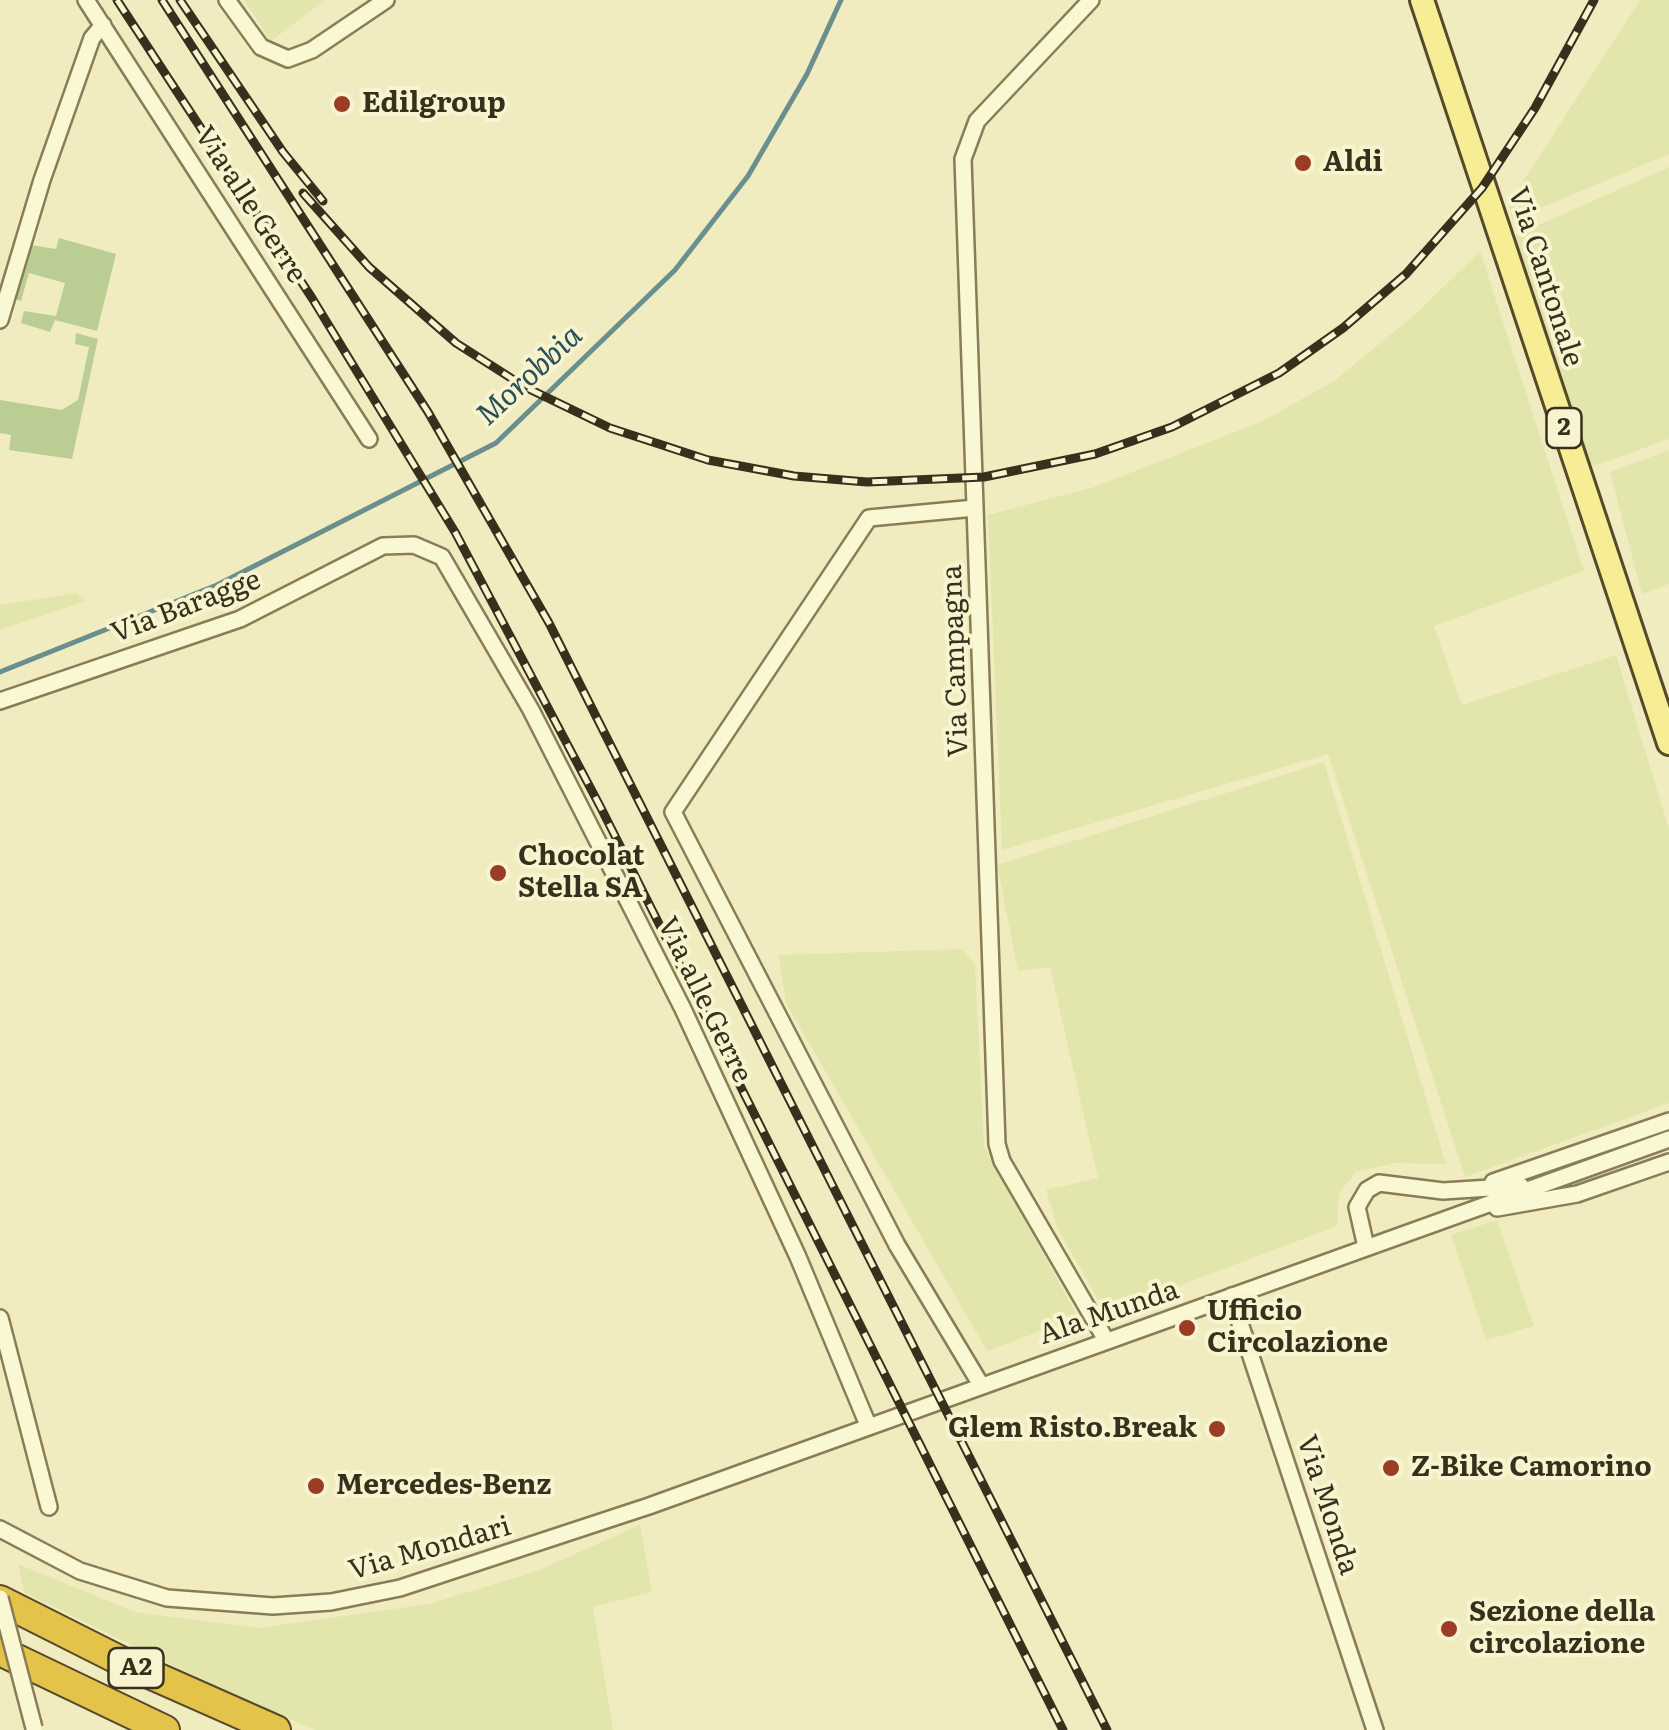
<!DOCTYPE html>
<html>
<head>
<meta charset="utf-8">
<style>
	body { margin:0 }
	canvas { display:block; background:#f0ecbf }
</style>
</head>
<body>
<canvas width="1669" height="1730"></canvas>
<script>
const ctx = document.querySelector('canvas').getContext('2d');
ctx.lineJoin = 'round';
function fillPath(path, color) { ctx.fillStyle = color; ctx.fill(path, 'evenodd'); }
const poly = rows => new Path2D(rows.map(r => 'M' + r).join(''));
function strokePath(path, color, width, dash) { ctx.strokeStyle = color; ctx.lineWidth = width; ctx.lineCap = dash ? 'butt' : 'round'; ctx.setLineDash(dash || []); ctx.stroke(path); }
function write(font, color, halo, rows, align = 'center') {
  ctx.font = font + ' Literata,serif'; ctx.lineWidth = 8; ctx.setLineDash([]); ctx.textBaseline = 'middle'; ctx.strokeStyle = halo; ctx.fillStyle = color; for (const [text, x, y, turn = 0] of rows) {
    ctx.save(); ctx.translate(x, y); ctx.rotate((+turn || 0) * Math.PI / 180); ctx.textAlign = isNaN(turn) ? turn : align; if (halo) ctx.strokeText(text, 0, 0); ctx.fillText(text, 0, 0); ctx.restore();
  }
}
fillPath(poly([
	[244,0,325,0,271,41],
	[1640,0,1669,0,1669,154,1512,220,1509,203],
	[1669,167,1669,439,1591,467,1514,236],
	[1480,251,1584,571,1434,626,1462,705,1616,655,1669,829,1669,1103,1465,1177,1328,754,1002,850,988,515,1094,487,1263,421,1334,381,1418,312],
	[1669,450,1669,584,1642,594,1610,472],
	[76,593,86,601,0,630,0,605],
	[1324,762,1446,1164,1395,1163,1356,1172,1339,1193,1337,1226,1134,1303,1098,1299,1058,1229,1046,1190,1098,1178,1050,967,1018,971,997,865],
	[962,949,975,965,984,1146,1078,1317,987,1351,786,1003,779,955],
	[1497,1220,1534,1326,1486,1340,1451,1235],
	[640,1525,652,1592,593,1607,613,1730,316,1730,226,1692,24,1592,18,1564,135,1612,258,1628,429,1604,537,1571]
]), '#e2e6ac');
fillPath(poly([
	[59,238,116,254,97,331,55,320,50,332,21,323,24,311,56,316,65,283,29,273,21,301,12,298,30,245,56,249],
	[76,333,98,339,72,459,9,450,11,435,0,433,0,400,62,410,78,400,89,347,75,344]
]), '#bace93');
strokePath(poly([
	[0,672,217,585,496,443,675,270,748,176,807,74,841,0]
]), '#69908f', 5);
const street = poly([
	[86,0,369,439],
	[227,0,261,47,288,59,312,50,386,0],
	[1091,0,977,121,963,159,997,1144,1002,1161,1106,1340],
	[0,320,42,180,92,38,103,25],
	[975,508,869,518,673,812,897,1245,981,1385],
	[0,701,240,619,383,546,414,545,442,557,531,710,683,1009,798,1257,868,1425],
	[1493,1182,1669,1121],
	[1497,1208,1577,1194,1669,1162],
	[1366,1247,1357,1207,1367,1190,1379,1183,1443,1191,1521,1186],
	[1231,1296,1375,1730],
	[0,1318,49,1507],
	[0,1529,80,1571,167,1598,273,1606,331,1602,400,1588,649,1506,1669,1139]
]);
const primary = poly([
	[1422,0,1669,743]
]);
const highway = poly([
	[0,1600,127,1664,276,1730],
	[0,1651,165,1730]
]);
strokePath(street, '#897d57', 20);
strokePath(primary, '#57492b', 28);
strokePath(highway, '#57492b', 32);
strokePath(street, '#faf7d3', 15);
strokePath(primary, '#f6ed94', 22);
strokePath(highway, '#e4c34b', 28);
const rail = poly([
	[117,0,312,298,455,532,601,808,1063,1730],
	[162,0,428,412,549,623,1107,1730],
	[180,0,283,152,323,201],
	[303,193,369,267,456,343,525,387,610,428,708,460,794,476,867,482,984,477,1095,454,1172,427,1279,373,1343,328,1406,274,1482,188,1535,108,1594,0]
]);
strokePath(rail, '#38301c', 9);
strokePath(rail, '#f7f4cf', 5, [15]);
const streetBridge = poly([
	[0,1598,34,1728]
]);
strokePath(streetBridge, '#897d57', 20, []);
strokePath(streetBridge, '#faf7d3', 15);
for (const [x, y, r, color] of [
	[342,104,10,"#9b3d24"],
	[1303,163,10,"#9b3d24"],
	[498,873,10,"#9b3d24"],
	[1187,1328,10,"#9b3d24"],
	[1217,1429,10,"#9b3d24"],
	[1391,1468,10,"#9b3d24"],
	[316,1486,10,"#9b3d24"],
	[1449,1629,10,"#9b3d24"]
]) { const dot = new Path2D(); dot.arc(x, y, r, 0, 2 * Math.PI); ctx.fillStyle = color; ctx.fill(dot); strokePath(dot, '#f7f4cf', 4); }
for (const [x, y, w] of [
	[1564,428,35],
	[136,1668,55]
]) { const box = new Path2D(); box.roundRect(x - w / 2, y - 20, w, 40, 8); ctx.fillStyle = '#f7f4cf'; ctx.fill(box); strokePath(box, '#38301c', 2.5); }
write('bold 25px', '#38301c', null, [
	["2",1564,428],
	["A2",136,1668]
]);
write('bold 28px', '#38301c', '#f7f4cf', [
	["Edilgroup",362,104],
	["Aldi",1323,163],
	["Chocolat",518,857],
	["Stella SA",518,889],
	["Ufficio",1207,1312],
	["Circolazione",1207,1344],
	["Glem Risto.Break",1197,1429,"right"],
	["Z-Bike Camorino",1411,1468],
	["Mercedes-Benz",336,1486],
	["Sezione della",1469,1613],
	["circolazione",1469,1645]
], 'left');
write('28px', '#38301c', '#f7f4cf', [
	["Via alle Gerre",250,205,57],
	["Via Cantonale",1545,277,72],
	["Via Baragge",186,607,-21],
	["Via Campagna",956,661,-92],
	["Via alle Gerre",704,1000,64],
	["Ala Munda",1109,1313,-19],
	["Via Monda",1327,1505,72],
	["Via Mondari",430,1549,-16]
]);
write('italic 30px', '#2a5159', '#f7f4cf', [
	["Morobbia",530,376,-43]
]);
</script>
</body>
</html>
